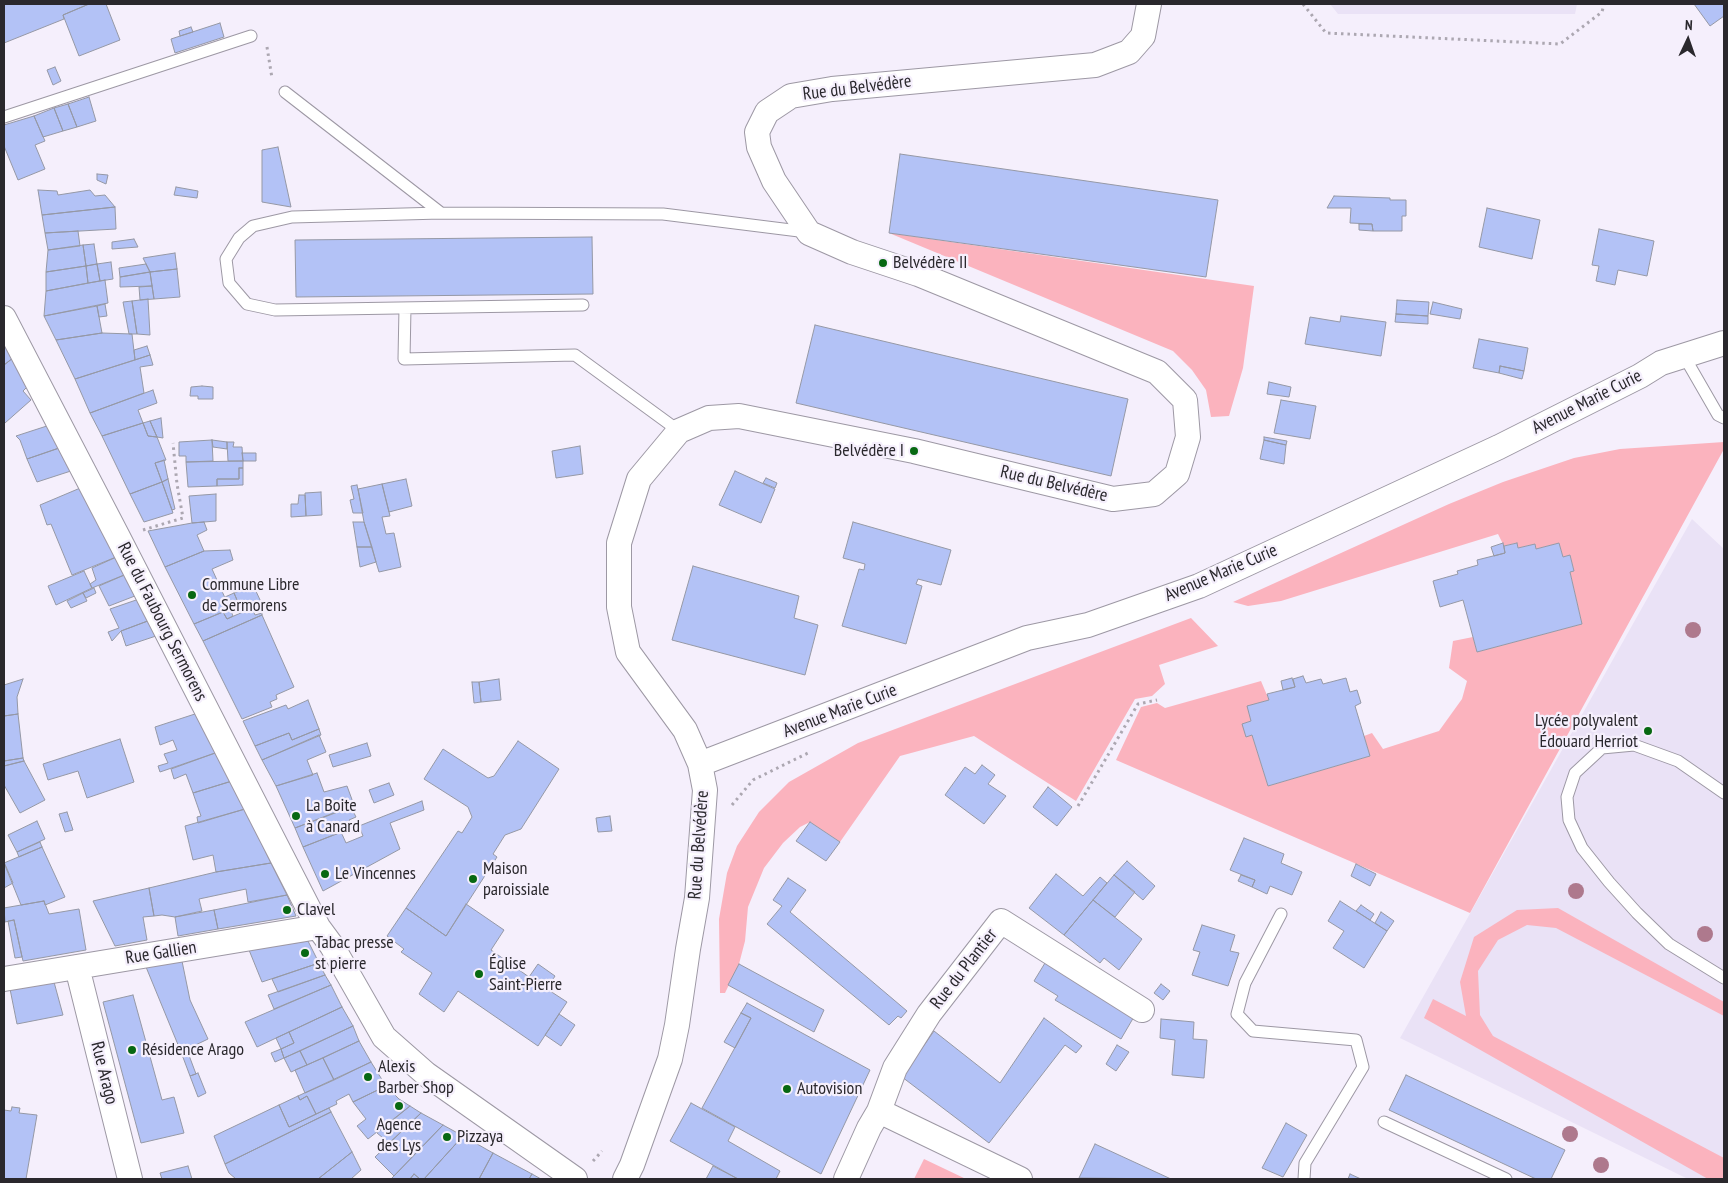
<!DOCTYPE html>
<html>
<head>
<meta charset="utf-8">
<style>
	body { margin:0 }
	#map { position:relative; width:1728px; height:1183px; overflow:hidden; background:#f5effc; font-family:"PT Sans Narrow",sans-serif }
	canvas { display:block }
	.frame { position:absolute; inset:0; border:5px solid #2a282d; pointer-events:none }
	.north { position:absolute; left:1663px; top:15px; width:50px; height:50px; -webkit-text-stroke:4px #f5effc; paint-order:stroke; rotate:3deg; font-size:14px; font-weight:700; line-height:20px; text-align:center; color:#2a282d }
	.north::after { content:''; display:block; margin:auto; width:18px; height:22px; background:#2a282d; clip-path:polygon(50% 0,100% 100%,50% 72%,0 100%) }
</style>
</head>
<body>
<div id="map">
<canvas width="1728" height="1183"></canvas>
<div class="frame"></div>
<div class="north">N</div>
</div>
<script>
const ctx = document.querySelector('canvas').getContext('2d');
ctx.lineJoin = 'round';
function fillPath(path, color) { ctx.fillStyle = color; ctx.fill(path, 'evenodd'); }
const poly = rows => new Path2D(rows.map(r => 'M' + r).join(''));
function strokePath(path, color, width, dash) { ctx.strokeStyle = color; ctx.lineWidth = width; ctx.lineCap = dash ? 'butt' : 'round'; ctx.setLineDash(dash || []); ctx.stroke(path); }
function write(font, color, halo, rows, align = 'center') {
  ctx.font = font + ' "PT Sans Narrow",sans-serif'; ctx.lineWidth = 4.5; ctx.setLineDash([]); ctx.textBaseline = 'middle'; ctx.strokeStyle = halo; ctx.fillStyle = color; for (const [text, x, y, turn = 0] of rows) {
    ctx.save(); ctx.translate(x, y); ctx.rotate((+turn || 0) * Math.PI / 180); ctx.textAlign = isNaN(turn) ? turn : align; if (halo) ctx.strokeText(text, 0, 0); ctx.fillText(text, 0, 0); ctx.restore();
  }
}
fillPath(poly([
	[1330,4,1577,4,1575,14,1338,14],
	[1692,519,1724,549,1724,1179,1688,1179,1400,1038]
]), '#eae2f6');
fillPath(poly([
	[889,233,1254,286,1243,368,1229,416,1211,417,1206,390,1192,370,1173,351],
	[1724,442,1724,449,1470,913,1116,760,1141,707,1157,703,1165,708,1261,681,1269,700,1248,706,1251,721,1243,724,1252,735,1268,786,1370,756,1364,736,1372,733,1383,749,1439,731,1462,699,1467,681,1449,668,1453,641,1473,637,1477,652,1582,624,1570,572,1574,571,1570,555,1563,557,1559,543,1536,549,1535,544,1518,548,1516,543,1504,546,1498,534,1281,601,1248,606,1233,602,1449,504,1503,482,1574,458,1620,449],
	[1191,618,1218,646,1159,665,1165,684,1152,696,1135,699,1076,801,974,736,900,756,840,842,810,822,800,827,783,843,764,868,748,907,745,941,739,964,725,993,720,993,719,919,727,873,737,846,759,812,789,782,858,743],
	[1558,908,1724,1002,1724,1016,1556,928,1527,925,1498,940,1478,971,1480,1015,1493,1036,1724,1158,1724,1179,1708,1179,1424,1018,1433,999,1466,1016,1460,982,1474,937,1517,910],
	[924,1159,966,1179,914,1179]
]), '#fbb3be');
const building = poly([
	[4,4,89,4,63,15,64,19,4,43,4,4],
	[89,4,106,4,120,40,79,56,63,15,89,4],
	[1694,4,1724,4,1724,16,1710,26,1694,4],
	[220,23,224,37,175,53,171,39,220,23],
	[191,27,193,32,180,36,179,31,191,27],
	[55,67,61,81,53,85,47,70,55,67],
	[89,97,96,121,77,127,68,104,89,97],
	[68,104,77,127,63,131,54,108,68,104],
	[54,108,63,131,43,137,34,116,54,108],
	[34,116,45,141,35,145,45,169,18,180,4,146,4,125,34,116],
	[278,147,291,207,262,202,262,150,278,147],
	[900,154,1218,200,1206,277,889,233,900,154],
	[97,174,108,175,106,184,97,180,97,174],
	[176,187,198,191,197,198,174,195,176,187],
	[38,190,57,191,58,195,90,190,95,196,105,195,115,207,42,215,38,190],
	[1334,196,1390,198,1390,200,1406,200,1406,216,1402,216,1402,231,1373,231,1372,224,1350,223,1351,208,1327,208,1334,196],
	[115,207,116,229,45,233,42,215,115,207],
	[1487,208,1540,220,1532,259,1479,247,1487,208],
	[1359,224,1372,224,1373,231,1359,230,1359,224],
	[1599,229,1654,241,1647,276,1618,270,1615,285,1596,281,1599,266,1592,265,1599,229],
	[78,231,80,246,48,250,45,233,78,231],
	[592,237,593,294,296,297,295,240,592,237],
	[134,239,138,247,112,249,112,242,134,239],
	[94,244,97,264,86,266,83,245,94,244],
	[83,245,86,266,46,272,48,250,83,245],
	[175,253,177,269,150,272,143,258,175,253],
	[111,262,113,279,100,281,97,264,111,262],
	[97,264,100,281,88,283,86,266,97,264],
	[146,264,150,272,120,277,119,268,146,264],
	[86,266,88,283,46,291,46,272,86,266],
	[177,269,180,297,154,299,150,272,177,269],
	[150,272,152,286,120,287,120,277,150,272],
	[105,280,108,303,44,316,46,291,105,280],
	[152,286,154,299,140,300,139,287,152,286],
	[148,299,150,335,137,334,132,301,148,299],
	[1397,300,1429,302,1428,316,1396,314,1397,300],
	[132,301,137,334,129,334,123,302,132,301],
	[1433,302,1462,309,1460,319,1430,314,1433,302],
	[105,304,107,316,99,317,97,306,105,304],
	[97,306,102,333,56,340,44,316,97,306],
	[1396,314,1428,316,1428,324,1395,322,1396,314],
	[1341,316,1386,322,1381,356,1305,344,1310,317,1340,322,1341,316],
	[815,325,1128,399,1111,476,796,403,815,325],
	[4,331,18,354,4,365,4,331],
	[102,333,132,334,135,360,75,379,56,340,102,333],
	[1479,339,1528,348,1524,371,1500,366,1499,373,1473,368,1479,339],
	[147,346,150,355,135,360,134,350,147,346],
	[18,354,32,382,23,391,31,400,5,423,4,421,4,365,18,354],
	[150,355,153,365,140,367,144,393,90,413,75,379,150,355],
	[1500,366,1524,371,1522,379,1499,373,1500,366],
	[1269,382,1291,387,1289,397,1267,394,1269,382],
	[202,386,213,387,213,399,198,399,198,396,190,396,191,387,202,386],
	[153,390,157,403,138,410,143,423,102,436,90,413,153,390],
	[1281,400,1316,406,1310,439,1274,433,1281,400],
	[161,418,163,438,157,437,150,421,161,418],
	[150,421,157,437,148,436,143,423,150,421],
	[143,423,148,436,157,437,166,460,155,463,162,482,130,494,102,436,143,423],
	[53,424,65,446,27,459,20,440,16,436,53,424],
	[1264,437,1287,441,1286,445,1264,440,1264,437],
	[212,440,213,461,186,462,186,456,179,456,179,442,212,440],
	[212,440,227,442,227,449,213,447,212,440],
	[1264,440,1286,445,1284,464,1260,459,1264,440],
	[227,442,234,442,233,447,242,447,243,461,228,461,227,442],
	[65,446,77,469,37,482,27,459,65,446],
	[580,446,583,474,556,478,552,451,580,446],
	[242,453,256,453,256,461,243,461,242,453],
	[164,460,168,479,162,482,155,463,164,460],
	[243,461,243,468,239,468,239,479,217,479,217,486,188,487,186,462,243,461],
	[239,468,243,468,243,485,217,486,217,479,239,479,239,468],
	[735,471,775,489,761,523,719,505,735,471],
	[766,478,777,483,775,488,763,483,766,478],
	[168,479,175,509,172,510,162,482,168,479],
	[406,479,412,506,389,512,382,484,406,479],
	[162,482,173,513,144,522,130,494,162,482],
	[382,484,390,516,382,517,386,534,394,533,401,567,379,572,364,522,358,489,382,484],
	[357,485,363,513,353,513,350,500,354,499,351,486,357,485],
	[85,486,121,555,72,575,51,524,47,525,40,505,85,486],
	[321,492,322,515,306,516,305,493,321,492],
	[216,494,216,521,192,523,189,496,216,494],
	[299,495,305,495,306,516,291,517,291,504,298,504,299,495],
	[204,522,207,530,197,535,204,551,165,567,148,531,192,523,204,522],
	[353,522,364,522,372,547,357,547,353,522],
	[853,522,951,550,941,585,918,579,916,584,922,586,906,644,842,626,859,569,864,570,865,564,843,558,853,522],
	[1503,543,1505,553,1494,556,1491,547,1503,543],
	[1517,543,1518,548,1535,544,1536,549,1559,543,1563,557,1570,555,1574,571,1570,572,1582,624,1477,652,1463,600,1440,607,1433,581,1458,574,1457,571,1478,565,1477,560,1505,553,1504,546,1517,543],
	[357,547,372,547,376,562,360,567,357,547],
	[230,550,233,560,212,569,230,609,194,624,165,567,204,551,230,550],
	[121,555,129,573,92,588,90,584,96,580,92,568,121,555],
	[693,566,799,596,794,618,818,625,805,675,672,640,693,566],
	[84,571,92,588,56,605,48,586,84,571],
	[129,573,140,594,109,606,99,586,129,573],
	[253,585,262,604,242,612,234,593,253,585],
	[94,588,96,593,86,598,83,593,94,588],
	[83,593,87,601,71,608,67,601,83,593],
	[234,593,241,609,232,613,225,597,234,593],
	[142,598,153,619,121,631,112,641,108,632,119,628,110,609,142,598],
	[252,608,255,615,262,613,262,615,203,641,194,624,223,612,227,619,252,608],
	[230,609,233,616,227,619,223,612,230,609],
	[262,615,294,687,276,695,277,699,270,702,272,707,242,719,203,641,262,615],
	[153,619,159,635,126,646,121,631,153,619],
	[1303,676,1306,683,1321,679,1323,684,1346,678,1350,692,1357,690,1361,703,1355,706,1370,756,1268,786,1252,735,1246,737,1242,724,1251,721,1247,706,1269,700,1267,694,1295,687,1293,679,1303,676],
	[1292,678,1295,687,1283,690,1281,681,1292,678],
	[23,679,17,697,18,714,4,716,4,685,23,679],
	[499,679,501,700,481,702,479,682,499,679],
	[472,682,479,682,481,702,474,703,472,682],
	[308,700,319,729,292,740,289,733,255,746,243,721,286,705,288,709,308,700],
	[198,713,218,752,160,772,158,766,168,763,164,754,177,750,173,740,160,745,155,727,198,713],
	[18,714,23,758,4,761,4,716,18,714],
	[319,729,321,735,262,760,255,746,289,733,292,740,319,729],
	[319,735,326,752,307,760,313,775,276,786,262,760,319,735],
	[120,739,134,782,87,798,78,771,48,780,43,764,120,739],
	[518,741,559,769,521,829,505,835,493,854,497,857,446,936,406,908,458,831,462,833,472,817,468,807,424,779,443,749,488,778,494,776,518,741],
	[367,743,371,756,333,767,329,755,367,743],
	[218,752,232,781,193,793,186,774,174,779,171,769,218,752],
	[23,758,24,761,4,766,4,761,23,758],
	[24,761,45,800,20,813,4,785,4,766,24,761],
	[982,765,995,775,988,784,1006,796,984,824,945,795,965,767,975,774,982,765],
	[317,773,324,792,347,786,354,805,295,828,276,786,317,773],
	[232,781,245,809,198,823,197,817,201,816,193,793,232,781],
	[389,783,394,795,374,803,369,790,389,783],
	[1048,787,1072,807,1057,826,1033,807,1048,787],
	[422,801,424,810,390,823,400,849,323,891,303,847,341,832,346,843,363,836,359,826,422,801],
	[351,807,356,817,349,820,352,828,303,847,295,828,351,807],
	[245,809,271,863,216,872,213,855,193,860,185,826,245,809],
	[67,812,73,830,65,832,59,814,67,812],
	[610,816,612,831,598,832,596,818,610,816],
	[37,821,45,839,17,852,8,835,37,821],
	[810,822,840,842,826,861,796,841,810,822],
	[1244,838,1284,854,1281,863,1302,872,1292,895,1270,886,1267,894,1252,887,1255,880,1230,870,1244,838],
	[40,842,42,847,19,857,17,852,40,842],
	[42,847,65,897,45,905,44,901,21,905,4,863,42,847],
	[1127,861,1155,886,1143,900,1114,875,1127,861],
	[4,862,13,883,4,888,4,862],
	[271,863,287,895,248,902,246,889,199,899,202,911,175,917,162,915,154,916,149,888,216,872,271,863],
	[1356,864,1376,874,1370,886,1351,876,1356,864],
	[1056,874,1083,896,1100,877,1107,883,1064,935,1029,908,1056,874],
	[1114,875,1135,892,1115,917,1093,900,1114,875],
	[1241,875,1255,880,1252,887,1238,881,1241,875],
	[788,878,806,890,790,912,907,1011,901,1018,898,1016,889,1025,767,924,782,906,773,900,788,878],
	[149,888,154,916,143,917,147,940,115,946,93,901,149,888],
	[287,895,296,916,218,929,214,910,287,895],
	[1093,900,1142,939,1119,970,1104,958,1100,963,1064,935,1093,900],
	[44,901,49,914,79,909,86,950,23,961,14,920,5,922,4,908,44,901],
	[1340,901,1387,931,1364,968,1333,948,1344,931,1328,921,1340,901],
	[466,904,504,930,491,950,529,977,538,964,555,976,547,989,567,1002,538,1046,458,991,444,1012,419,994,432,973,401,952,404,949,387,936,406,908,446,936,466,904],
	[1361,905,1374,914,1370,920,1356,911,1361,905],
	[214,910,218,929,178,936,175,917,214,910],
	[1381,912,1394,921,1387,931,1375,923,1381,912],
	[14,920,22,957,15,958,8,921,14,920],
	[1202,925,1235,935,1230,951,1239,953,1228,986,1192,975,1200,952,1193,950,1202,925],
	[308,941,319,963,262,982,249,950,308,941],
	[182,961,190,1000,208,1039,181,1052,146,967,182,961],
	[319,963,325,975,278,992,272,979,319,963],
	[1045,963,1135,1015,1121,1039,1055,1000,1058,996,1034,981,1045,963],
	[739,964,824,1010,814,1032,728,985,739,964],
	[325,975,331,985,274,1009,268,995,325,975],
	[54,982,63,1015,17,1024,10,989,54,982],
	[1161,984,1170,991,1163,1000,1154,993,1161,984],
	[331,985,342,1007,257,1047,245,1022,331,985],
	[133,995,162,1100,174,1097,184,1133,141,1143,103,1002,133,995],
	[747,1003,870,1070,821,1174,702,1108,751,1018,741,1013,747,1003],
	[342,1007,353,1026,284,1058,281,1049,294,1043,289,1032,342,1007],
	[741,1013,751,1018,735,1048,724,1042,741,1013],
	[559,1014,575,1025,561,1046,545,1035,559,1014],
	[1044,1018,1082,1046,1076,1053,1065,1045,989,1143,902,1077,934,1031,1000,1083,1044,1018],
	[1161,1019,1194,1022,1193,1039,1207,1040,1204,1078,1172,1075,1175,1040,1160,1038,1161,1019],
	[353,1026,359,1041,307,1065,300,1051,353,1026],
	[289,1032,294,1043,281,1049,276,1038,289,1032],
	[359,1041,371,1062,334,1080,323,1058,359,1041],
	[1117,1045,1129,1052,1116,1071,1106,1064,1117,1045],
	[281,1049,284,1058,275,1062,271,1053,281,1049],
	[187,1050,196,1074,190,1076,181,1052,187,1050],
	[300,1051,307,1065,291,1072,284,1058,300,1051],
	[323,1058,334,1080,305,1093,295,1070,323,1058],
	[371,1062,386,1086,353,1102,349,1094,336,1101,337,1104,316,1114,307,1096,300,1100,298,1096,371,1062],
	[198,1073,206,1093,198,1097,190,1076,198,1073],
	[1406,1075,1565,1150,1551,1179,1536,1179,1389,1110,1406,1075],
	[386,1086,399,1099,410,1106,368,1139,357,1126,366,1119,353,1102,386,1086],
	[298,1096,300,1100,307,1096,316,1114,289,1127,279,1105,298,1096],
	[691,1103,735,1127,728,1141,780,1171,776,1179,738,1179,670,1141,691,1103],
	[279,1105,289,1127,329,1108,331,1112,225,1164,214,1136,279,1105],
	[410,1106,421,1113,389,1143,377,1133,410,1106],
	[12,1107,20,1108,19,1113,37,1115,26,1179,4,1179,4,1110,11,1111,12,1107],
	[331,1112,352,1152,318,1179,236,1179,229,1173,225,1164,331,1112],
	[421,1113,443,1125,394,1176,375,1157,421,1113],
	[1286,1123,1307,1135,1283,1177,1262,1168,1286,1123],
	[443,1125,463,1136,424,1179,420,1179,414,1174,410,1179,391,1179,443,1125],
	[463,1136,493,1153,479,1179,424,1179,463,1136],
	[1095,1144,1171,1179,1079,1178,1095,1144],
	[352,1152,361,1170,351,1179,318,1179,352,1152],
	[493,1153,532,1174,529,1179,479,1179,493,1153],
	[188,1166,192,1179,162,1179,160,1173,188,1166],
	[713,1166,738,1179,706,1179,713,1166],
	[414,1174,420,1179,410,1179,414,1174],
	[532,1174,541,1179,529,1179,532,1174],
	[1350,1174,1361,1179,1348,1179,1350,1174]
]);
fillPath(building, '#b3c2f6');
strokePath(building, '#9598a5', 1);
const service = poly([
	[285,92,441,213,663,214,807,232],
	[4,117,251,36],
	[441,213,292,217,253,226,239,238,226,259,229,283,247,304,275,310,583,305],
	[405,308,404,359,575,355,679,431],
	[1684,356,1718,415,1724,418],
	[1724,793,1678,761,1634,745,1602,748,1575,773,1567,797,1569,820,1582,848,1609,882,1637,913,1669,944,1724,978],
	[1281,914,1245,983,1237,1014,1253,1031,1356,1040,1363,1067,1305,1163,1304,1179],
	[1384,1122,1506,1179]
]);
const minor = poly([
	[4,318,118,537,318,927,332,946,384,1037,426,1074,575,1179],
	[700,764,1027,638,1088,625,1199,586,1499,447,1640,376,1661,363,1724,343],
	[77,967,130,1179],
	[4,979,318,927],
	[879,1111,895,1068,929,1014,1001,921,1142,1010],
	[625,1179,632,1165,670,1059,677,1025,688,949,697,898,705,790,700,764,685,730,628,652,619,607,619,543,639,479,679,431,709,418,739,416,914,451,1113,499,1154,494,1177,474,1188,437,1185,400,1157,372,918,274,852,252,809,233,774,181,759,147,757,132,767,112,791,96,832,89,1095,65,1129,52,1143,36,1149,4],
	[846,1179,869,1128,879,1111,1020,1179]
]);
strokePath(service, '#9d98a4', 13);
strokePath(minor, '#9d98a4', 26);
strokePath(poly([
	[1303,4,1326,33,1560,44,1602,12,1604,4],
	[267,47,272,78],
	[143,530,183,518,177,484,173,443],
	[732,805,753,780,808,753],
	[1078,806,1138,704,1157,700],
	[593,1161,602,1151]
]), '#aca7b1', 3, [2.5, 4]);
strokePath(service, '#fff', 11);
strokePath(minor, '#fff', 24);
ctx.fillStyle = '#ae798d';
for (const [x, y] of [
	[1693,630],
	[1576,891],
	[1705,934],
	[1570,1134],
	[1601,1165]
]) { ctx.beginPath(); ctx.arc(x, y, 8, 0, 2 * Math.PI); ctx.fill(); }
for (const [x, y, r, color] of [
	[883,263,5,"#076812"],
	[914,451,5,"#076812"],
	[192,595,5,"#076812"],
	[1648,731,5,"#076812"],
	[296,816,5,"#076812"],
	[325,874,5,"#076812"],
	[473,879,5,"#076812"],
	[287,910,5,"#076812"],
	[305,953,5,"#076812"],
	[479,974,5,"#076812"],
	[132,1050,5,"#076812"],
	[368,1077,5,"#076812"],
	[787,1089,5,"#076812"],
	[399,1106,5,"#076812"],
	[447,1137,5,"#076812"]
]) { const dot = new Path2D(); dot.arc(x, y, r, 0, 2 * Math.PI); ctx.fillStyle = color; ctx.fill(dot); strokePath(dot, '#f5effc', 2); }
write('18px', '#2a282d', '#f5effc', [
	["Rue du Belvédère",857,88,-7],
	["Avenue Marie Curie",1587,402,-27],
	["Rue du Belvédère",1054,484,13],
	["Avenue Marie Curie",1221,573,-23],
	["Rue du Faubourg Sermorens",162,622,63],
	["Avenue Marie Curie",840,711,-21],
	["Rue du Belvédère",699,845,-86],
	["Rue Gallien",161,953,-9],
	["Rue du Plantier",964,969,-52],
	["Rue Arago",104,1073,76]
]);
write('18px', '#2a282d', '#f5effc', [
	["Belvédère II",893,263],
	["Belvédère I",904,451,"right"],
	["Commune Libre",202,585],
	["de Sermorens",202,606],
	["Lycée polyvalent",1638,721,"right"],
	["Édouard Herriot",1638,742,"right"],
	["La Boite",306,806],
	["à Canard",306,827],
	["Maison",483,869],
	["paroissiale",483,890],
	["Le Vincennes",335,874],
	["Clavel",297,910],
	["Tabac presse",315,943],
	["st pierre",315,964],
	["Église",489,964],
	["Saint-Pierre",489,985],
	["Résidence Arago",142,1050],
	["Alexis",378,1067],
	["Barber Shop",378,1088],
	["Autovision",797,1089],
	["Agence",399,1125,"center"],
	["des Lys",399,1146,"center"],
	["Pizzaya",457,1137]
], 'left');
</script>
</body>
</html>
